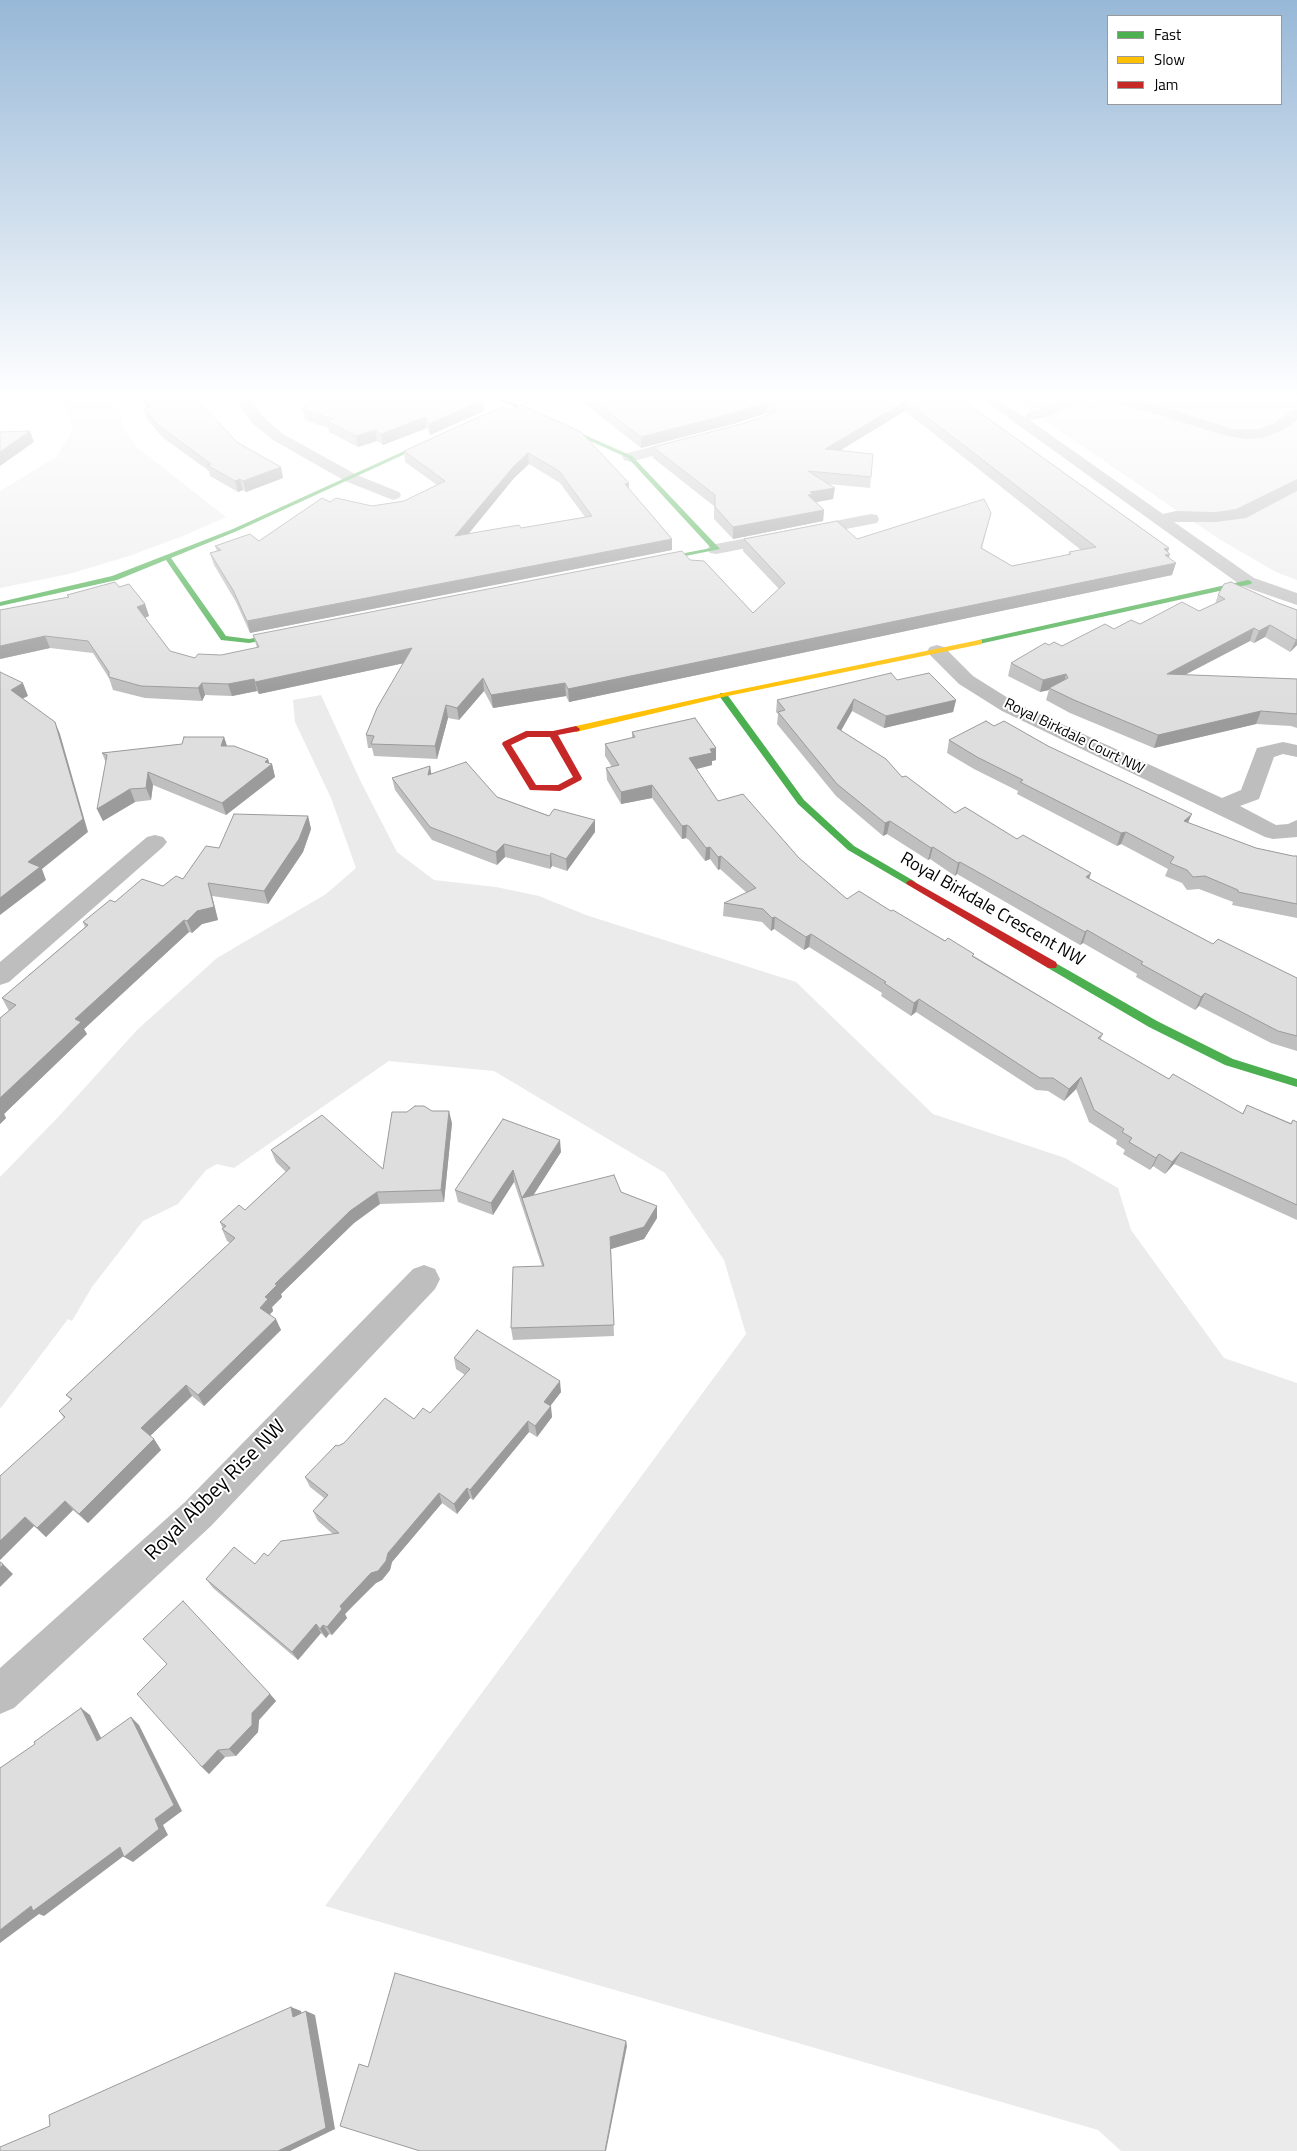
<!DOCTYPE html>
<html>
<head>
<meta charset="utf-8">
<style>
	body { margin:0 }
	#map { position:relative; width:1297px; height:2151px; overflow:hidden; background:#fff; font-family:"Titillium Web",sans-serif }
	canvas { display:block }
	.legend { position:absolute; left:1107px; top:15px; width:175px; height:90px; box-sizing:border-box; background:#fff; border:1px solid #999; margin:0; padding:6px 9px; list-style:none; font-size:15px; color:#000 }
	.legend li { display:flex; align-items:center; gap:10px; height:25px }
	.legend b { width:25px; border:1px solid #999 }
</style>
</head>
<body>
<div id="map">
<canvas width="1297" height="2151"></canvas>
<ul class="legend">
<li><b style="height:6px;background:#4caf50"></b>Fast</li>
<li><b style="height:6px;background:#ffc107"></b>Slow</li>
<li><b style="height:6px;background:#c62828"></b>Jam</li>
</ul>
</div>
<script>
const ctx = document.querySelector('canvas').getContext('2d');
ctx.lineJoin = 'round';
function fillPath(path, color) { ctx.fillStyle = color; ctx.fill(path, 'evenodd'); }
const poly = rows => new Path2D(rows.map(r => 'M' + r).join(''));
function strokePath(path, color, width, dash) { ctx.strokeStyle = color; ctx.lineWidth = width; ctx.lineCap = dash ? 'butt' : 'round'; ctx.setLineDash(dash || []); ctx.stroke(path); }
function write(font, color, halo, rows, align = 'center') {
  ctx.font = font + ' "Titillium Web",sans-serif'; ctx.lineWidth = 4; ctx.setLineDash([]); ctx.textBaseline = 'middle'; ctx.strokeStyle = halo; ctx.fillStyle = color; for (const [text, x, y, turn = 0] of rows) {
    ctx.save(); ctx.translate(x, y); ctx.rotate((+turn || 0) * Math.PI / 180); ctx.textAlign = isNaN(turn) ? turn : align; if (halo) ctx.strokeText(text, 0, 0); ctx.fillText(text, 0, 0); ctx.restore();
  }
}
fillPath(poly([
	[37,394,115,394,122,423,128,435,138,448,226,517,183,536,129,556,69,574,0,588,0,491,56,457,73,430,65,407],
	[1005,394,1297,394,1297,580,1276,572,1219,539],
	[321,695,360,780,397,852,434,880,496,887,539,896,586,915,796,982,933,1114,1065,1158,1118,1188,1131,1230,1224,1358,1297,1383,1297,2151,1121,2151,1098,2130,325,1906,746,1334,724,1260,665,1173,494,1071,389,1061,234,1168,217,1164,206,1170,178,1204,143,1221,92,1287,72,1321,68,1319,0,1409,0,1177,60,1115,137,1030,217,958,326,894,356,868,331,798,295,722,293,700]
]), '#ebebeb');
fillPath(poly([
	[233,394,247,394,262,416,283,434,357,475,399,492,401,495,399,498,393,500,345,481,273,440,251,422,233,394],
	[975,394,991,394,1026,418,1025,416,1027,413,1040,410,1069,395,1112,394,1137,399,1233,429,1260,429,1273,424,1292,410,1297,409,1297,420,1283,430,1262,438,1246,439,1227,436,1129,406,1097,399,1078,402,1050,416,1032,420,1028,419,1163,514,1176,511,1216,512,1236,509,1297,479,1297,491,1246,518,1216,522,1174,522,1254,578,1297,593,1297,605,1242,586,975,394],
	[689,437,694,439,697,442,694,445,630,462,624,460,622,457,624,454,689,437],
	[871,514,877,515,879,519,877,523,716,554,710,553,707,549,710,545,716,544,871,514],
	[937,645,944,647,973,676,1016,703,1222,798,1241,790,1257,748,1283,742,1297,745,1297,757,1283,754,1274,757,1259,799,1240,806,1276,825,1288,824,1297,820,1297,837,1273,839,1265,837,1002,711,959,684,930,655,927,651,930,647,937,645],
	[155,835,163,837,167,842,163,847,9,982,0,985,0,962,147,837,155,835],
	[424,1265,435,1269,440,1279,435,1289,211,1526,14,1708,0,1714,0,1668,185,1502,413,1269,424,1265]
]), '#bebebe');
fillPath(poly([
	[486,394,493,394,632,456,720,549,646,564,646,560,649,560,711,548,628,458,486,394],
	[435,437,440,438,237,531,171,558,226,636,249,639,290,631,293,631,293,635,249,643,221,640,166,560,117,580,0,606,0,602,112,576,233,529,435,437],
	[1248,580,1252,582,1251,584,979,644,975,642,979,640,1248,580],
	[720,693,726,693,804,800,854,846,914,881,916,883,914,885,908,885,848,850,798,804,720,697,720,693],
	[1052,961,1157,1021,1233,1059,1297,1079,1297,1087,1225,1065,1149,1027,1048,968,1047,965,1052,961]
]), '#4caf50');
fillPath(poly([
	[979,640,982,640,982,644,723,697,576,732,572,729,576,726,723,693,979,640]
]), '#ffc107');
fillPath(poly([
	[576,726,580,729,579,731,558,735,582,778,581,780,560,791,530,790,502,744,503,742,526,731,553,731,576,726],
	[528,737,550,737,573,777,558,785,536,785,511,745,528,737],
	[911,880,1056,962,1057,965,1056,968,1048,968,908,885,906,883,908,881,911,880]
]), '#c62828');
fillPath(poly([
	[141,394,191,394,238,443,283,478,246,492,243,490,238,492,210,476,209,471,162,437,147,419,144,409,146,408,144,401,147,400],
	[310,394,464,394,484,411,430,435,427,428,383,445,377,441,358,447,329,432,328,428,305,420,303,409,311,395],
	[575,394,954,394,1169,548,1168,552,1172,575,569,702,566,696,493,708,484,691,459,720,448,718,437,759,374,756,372,748,368,748,366,735,404,663,259,694,257,691,232,696,205,695,202,701,145,698,113,690,109,678,93,653,50,648,0,659,68,597,67,595,119,587,145,604,149,616,145,618,170,651,195,658,221,655,257,648,253,635,690,560,753,613,779,589,743,551,744,539,857,539,991,513,982,548,1012,566,1068,555,1069,552,1081,550,905,411,839,451,871,477,870,488,829,484,833,499,816,502,824,510,823,521,733,539,714,519,714,506,653,458,653,447,745,423,771,414,767,413,733,424,641,448,575,396],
	[501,407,629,483,629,489,672,539,672,550,250,633,236,602,214,565,210,553,217,551,215,546,259,541,330,502,372,506,404,501,437,485,405,462,404,451],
	[529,464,560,483,585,517,521,528,468,534,514,478],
	[1218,595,1278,603,1297,610,1297,645,1290,652,1265,637,1254,643,1250,641,1185,675,1297,679,1297,728,1291,726,1256,724,1154,748,1070,713,1046,700,1049,690,1040,692,1008,676,1011,663,1049,645,1062,646,1114,629,1140,624,1199,611,1215,604],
	[897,680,956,700,953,712,884,728,852,711,841,731,902,777,955,813,1017,839,1089,879,1213,944,1297,978,1297,1051,1271,1043,1199,1006,1195,1010,1136,977,1137,974,1083,943,1080,945,957,874,955,876,930,859,928,860,887,834,883,836,836,796,777,724,778,714,776,712,777,700],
	[994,726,1048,746,1188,823,1256,848,1293,856,1297,856,1297,918,1232,905,1233,902,1199,889,1187,890,1182,883,1165,876,1168,869,1121,844,1117,846,1017,794,1018,791,974,769,947,753,949,740],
	[632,732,716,760,712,761,712,765,696,769,718,801,799,858,847,899,891,911,974,956,1103,1034,1100,1040,1169,1079,1242,1114,1247,1105,1291,1123,1293,1120,1297,1122,1297,1220,1174,1164,1165,1174,1153,1166,1150,1170,1123,1154,1125,1150,1116,1144,1117,1140,1089,1122,1076,1089,1064,1101,1048,1091,1036,1090,916,1012,911,1016,881,996,882,993,809,947,804,950,774,929,771,931,762,922,723,916,724,903,747,893,720,869,718,870,710,859,705,861,689,840,686,838,682,839,652,798,621,804,607,780,606,768,612,767,605,756,605,744,632,738],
	[224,737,227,746,268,759,269,763,272,764,275,777,226,815,153,785,151,800,135,802,103,821,97,809,106,763,102,753,182,744],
	[430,766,431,773,595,832,567,871,552,866,550,869,505,857,497,865,432,840,395,790,392,778],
	[308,816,311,829,303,852,268,904,212,896,218,920,202,924,192,933,189,932,84,1029,87,1034,4,1114,6,1118,0,1124,0,1018,9,1011,2,998,85,927,83,922,115,902,163,886,183,879,219,848],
	[452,1123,444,1202,380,1204,354,1223,281,1294,282,1297,272,1307,273,1311,270,1314,281,1330,204,1406,192,1396,150,1436,154,1439,161,1450,88,1523,73,1510,46,1537,34,1526,0,1560,64,1418,59,1411,71,1400,66,1395,230,1243,227,1241,222,1229,223,1229,220,1222,245,1210,286,1172,276,1162,271,1150,383,1169],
	[561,1152,533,1196,621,1192,657,1206,657,1218,644,1239,611,1249,614,1336,513,1340,511,1328,542,1266,514,1182,493,1215,458,1202,455,1190],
	[454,1358,561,1392,550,1406,552,1417,537,1437,529,1432,473,1500,470,1498,457,1514,442,1503,392,1562,390,1570,382,1580,376,1583,360,1598,345,1614,347,1618,332,1635,329,1634,326,1638,321,1633,298,1660,213,1588,206,1579,255,1564,268,1556,333,1534,318,1521,313,1511,324,1498,310,1487,305,1477,338,1446,430,1413,465,1375,456,1369],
	[270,1694,276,1701,259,1720,258,1732,236,1756,225,1757,209,1774,202,1767]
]), '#bfbfbf');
fillPath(poly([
	[483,400,484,411,430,435,429,424],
	[906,401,905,411,823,461,825,449],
	[768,402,767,413,733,424,641,448,641,437],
	[425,417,427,428,383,445,381,434],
	[375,430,377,441,358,447,356,436],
	[30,431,34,442,0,466,0,452],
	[528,453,529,464,514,478,457,548,455,536,514,466],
	[281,467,283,478,246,492,243,481],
	[240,479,243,490,238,492,235,481],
	[629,483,629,494,625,484],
	[835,488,833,499,812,503,808,495,810,492],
	[824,510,823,521,733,539,733,527],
	[672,539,672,550,250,633,247,621],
	[1169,548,1167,555,1170,554,1167,565,1176,563,1172,575,569,702,568,689],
	[145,604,149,616,141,619,137,607],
	[1270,625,1265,637,1254,643,1259,631],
	[1254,628,1250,641,1163,686,1167,674],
	[45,636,50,648,0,659,0,646],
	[1297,639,1297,645,1290,652,1296,640],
	[412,648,414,661,259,694,255,682],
	[1066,674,1063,687,1049,688,1049,690,1040,692,1043,680],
	[483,678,484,691,459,720,457,708],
	[254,679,257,691,232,696,228,684],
	[23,683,28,696,16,702,11,690],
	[202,683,205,695,202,701,198,688],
	[565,683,566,696,493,708,491,695],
	[854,699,852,711,835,741,837,728],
	[956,700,953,712,884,728,886,716],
	[446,705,448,718,437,759,435,746],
	[1261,711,1256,724,1154,748,1158,735],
	[55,722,60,734,88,832,42,869,46,880,0,915,0,898,28,862],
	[224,737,228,749,221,746],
	[716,748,716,760,712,761,712,765,689,771,689,758,710,749],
	[268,759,270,766,272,764,275,777,226,815,222,803],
	[430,766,432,778,428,775],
	[148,772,153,785,151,800,146,788],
	[652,785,652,798,621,804,621,792],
	[130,789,135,802,103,821,97,809],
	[1192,814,1186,827,1184,821],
	[308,816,311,829,303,852,268,904,264,891],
	[595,820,595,832,567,871,566,859],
	[890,821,887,834,883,836,885,823],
	[687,825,686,838,682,839,682,826],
	[1126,832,1121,844,1117,846,1121,833],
	[504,844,505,857,497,865,496,852],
	[710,847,710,859,705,861,706,848],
	[933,847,930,859,928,860,931,848],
	[551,853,552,866,550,869,550,856],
	[721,856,720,869,718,870,718,857],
	[960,862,957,874,955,876,958,863],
	[1091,873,1087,885,1086,877],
	[208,883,212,896,218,920,202,924,192,933,187,921],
	[775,917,774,929,771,931,772,918],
	[184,920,189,932,84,1029,87,1034,4,1114,6,1118,0,1124,0,1098,75,1019],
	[1087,930,1083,943,1080,945,1085,932],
	[811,934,809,947,804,950,806,937],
	[1205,993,1199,1006,1195,1010,1201,997],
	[919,999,916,1012,911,1016,914,1003],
	[1081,1077,1076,1089,1064,1101,1069,1089],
	[449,1111,452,1123,444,1202,441,1190],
	[560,1140,561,1152,525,1208,522,1198,524,1210,522,1198],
	[1181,1152,1174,1164,1165,1174,1172,1162],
	[1159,1154,1153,1166,1150,1170,1156,1158],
	[513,1170,514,1182,493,1215,491,1203],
	[377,1192,380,1204,354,1223,281,1294,282,1297,272,1307,273,1311,265,1319,260,1308,265,1297,275,1284,350,1211],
	[657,1206,657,1218,644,1239,611,1249,610,1237],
	[276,1319,281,1330,204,1406,198,1395],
	[560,1381,561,1392,545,1413,544,1402],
	[186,1385,192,1396,148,1438,141,1428],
	[551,1406,552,1417,537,1437,535,1426],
	[528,1421,529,1432,473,1500,470,1490],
	[154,1439,161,1450,88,1523,79,1514],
	[467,1488,470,1498,457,1514,454,1504],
	[439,1493,442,1503,392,1562,390,1570,382,1580,376,1583,345,1614,347,1618,332,1635,327,1627,340,1606,388,1553],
	[65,1501,73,1510,46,1537,37,1528],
	[25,1517,34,1526,0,1560,0,1541],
	[3,1564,13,1574,0,1587,0,1568],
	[316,1624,321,1633,298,1660,292,1652],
	[323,1625,329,1634,326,1638,320,1629],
	[270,1694,276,1701,259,1720,258,1732,236,1756,229,1749,252,1713],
	[81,1708,90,1715,106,1748,97,1741],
	[131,1717,139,1725,182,1811,163,1825,168,1835,133,1862,124,1857,155,1819],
	[218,1750,225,1757,209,1774,202,1767],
	[120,1847,129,1852,44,1916,39,1914,0,1943,0,1930,31,1906],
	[291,2007,301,2011,303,2021,293,2017],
	[306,2011,315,2015,335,2129,290,2151,278,2151],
	[626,2041,627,2046,606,2151,605,2151]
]), '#9b9b9b');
const building = poly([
	[149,394,191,394,238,443,281,467,243,481,240,479,235,481,207,465,211,464,159,426,144,409,150,407,144,401,149,400,146,396,150,395,149,394],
	[312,394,464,394,483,400,429,424,425,417,381,434,375,430,356,436,327,421,332,419,303,409,312,394],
	[585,394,954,394,1169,548,1164,549,1170,554,1165,555,1176,563,568,689,565,683,491,695,483,678,457,708,446,705,435,746,371,744,374,736,366,735,377,708,412,648,255,682,254,679,228,684,202,683,198,688,141,686,109,677,109,672,88,641,45,636,0,646,0,610,69,597,67,595,115,582,119,587,129,584,145,604,137,607,170,651,195,658,198,654,221,655,259,647,253,635,682,551,690,560,704,561,753,613,785,583,744,539,837,521,857,539,984,499,991,513,981,548,1012,566,1071,554,1069,552,1096,547,906,401,825,449,873,454,871,477,808,471,835,488,810,492,813,494,808,495,824,510,733,527,715,507,715,495,653,447,745,423,774,413,777,409,775,404,768,402,734,413,641,437,585,394],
	[522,405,581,432,629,483,625,484,672,539,247,621,233,590,210,553,221,550,215,546,250,534,259,541,322,498,330,502,336,498,372,506,404,501,445,481,404,451,501,407,509,410,522,405],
	[528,453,559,471,592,516,521,528,519,525,455,536,514,466,528,453],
	[30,431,0,452,0,432,30,431],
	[1231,582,1278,603,1297,610,1297,639,1296,640,1270,625,1259,631,1254,628,1167,674,1297,679,1297,714,1261,711,1158,735,1074,700,1049,688,1068,678,1066,674,1043,680,1011,663,1045,643,1049,645,1054,642,1062,646,1105,624,1114,629,1131,620,1140,624,1182,602,1199,611,1225,599,1218,595,1224,584,1231,582],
	[0,672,23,683,11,690,55,722,83,819,28,862,40,867,0,898,0,672],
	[891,673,897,680,929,673,956,700,886,716,854,699,837,728,886,759,902,777,906,776,955,813,965,807,1017,839,1023,835,1091,873,1086,877,1213,944,1218,939,1297,978,1297,1036,1278,1031,1205,993,1201,997,1141,964,1143,962,1087,930,1085,932,960,862,958,863,933,847,931,848,890,821,885,823,837,784,778,712,785,710,777,700,891,673],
	[695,718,716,748,710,749,712,753,689,758,718,801,743,794,799,858,847,899,859,891,891,911,893,910,945,941,948,938,974,954,972,956,1103,1034,1098,1038,1169,1079,1173,1074,1243,1114,1247,1105,1291,1124,1293,1120,1297,1122,1297,1205,1181,1152,1172,1162,1159,1154,1156,1158,1129,1142,1132,1138,1122,1132,1124,1129,1094,1110,1081,1077,1069,1089,1053,1078,1040,1078,919,999,914,1003,884,983,886,982,811,934,806,937,775,917,772,918,763,909,724,903,756,888,721,856,718,857,710,847,706,848,690,827,687,825,682,826,652,785,621,792,606,768,619,765,605,744,635,737,632,732,695,718],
	[986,721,994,726,1004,721,1048,746,1192,814,1184,821,1256,848,1293,856,1297,856,1297,904,1238,892,1238,890,1205,876,1193,877,1187,870,1170,863,1174,857,1126,832,1121,833,1020,782,1023,780,977,757,949,740,986,721],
	[184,737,224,737,221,746,234,746,268,759,265,762,272,764,222,803,148,772,146,788,130,789,97,809,107,755,102,753,182,744,184,737],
	[466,762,497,797,549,816,554,809,595,820,566,859,551,853,550,856,504,844,496,852,430,827,392,778,430,766,428,775,466,762],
	[234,814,308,816,299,839,264,891,208,883,214,907,197,911,187,921,184,920,75,1019,81,1022,0,1098,0,1018,16,1005,2,998,88,925,83,922,110,900,115,902,142,879,163,886,176,876,183,879,206,846,219,848,234,814],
	[415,1106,424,1106,432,1111,449,1111,441,1190,377,1192,350,1211,275,1284,277,1285,265,1297,268,1299,260,1308,276,1319,198,1395,186,1385,141,1428,154,1439,79,1514,65,1501,37,1528,25,1517,0,1541,0,1476,65,1417,59,1411,72,1399,66,1395,235,1238,222,1229,226,1226,220,1222,239,1205,245,1210,290,1168,271,1150,322,1115,383,1169,392,1112,407,1112,415,1106],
	[503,1119,560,1140,522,1198,513,1170,491,1203,455,1190,503,1119],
	[614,1175,621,1192,657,1206,644,1227,610,1237,614,1325,511,1328,513,1267,544,1266,522,1198,614,1175],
	[477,1330,560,1381,544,1402,551,1406,535,1426,528,1421,470,1490,467,1488,454,1504,439,1493,388,1553,386,1561,378,1571,371,1573,340,1606,342,1609,327,1627,323,1625,320,1629,316,1624,292,1652,206,1579,234,1547,255,1564,264,1553,268,1556,281,1541,339,1533,313,1511,328,1495,305,1477,336,1445,338,1446,344,1443,385,1398,414,1419,423,1408,430,1413,470,1369,454,1358,477,1330],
	[0,1562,3,1564,0,1568,0,1562],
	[183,1601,270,1694,252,1713,252,1725,229,1749,218,1750,202,1767,137,1694,167,1664,143,1639,183,1601],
	[81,1708,97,1741,131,1717,174,1805,155,1819,159,1829,124,1857,120,1847,33,1911,31,1906,0,1930,0,1768,35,1744,34,1742,81,1708],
	[395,1973,626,2041,605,2151,420,2151,340,2126,359,2064,368,2067,395,1973],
	[291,2007,293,2017,306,2011,326,2128,278,2151,0,2151,0,2147,50,2126,49,2115,291,2007]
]);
fillPath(building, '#dedede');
strokePath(building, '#9b9b9b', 1);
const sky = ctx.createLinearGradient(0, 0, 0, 695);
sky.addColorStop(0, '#97b8d7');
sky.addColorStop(0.57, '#fff');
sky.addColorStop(1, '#ffffff00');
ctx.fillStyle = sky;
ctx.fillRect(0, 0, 1297, 695);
write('15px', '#000', '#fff', [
	["Royal Birkdale Court NW",1074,737,26]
]);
write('18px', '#000', '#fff', [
	["Royal Birkdale Crescent NW",992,910,30]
]);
write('21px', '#000', '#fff', [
	["Royal Abbey Rise NW",216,1491,-45]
]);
</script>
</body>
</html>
